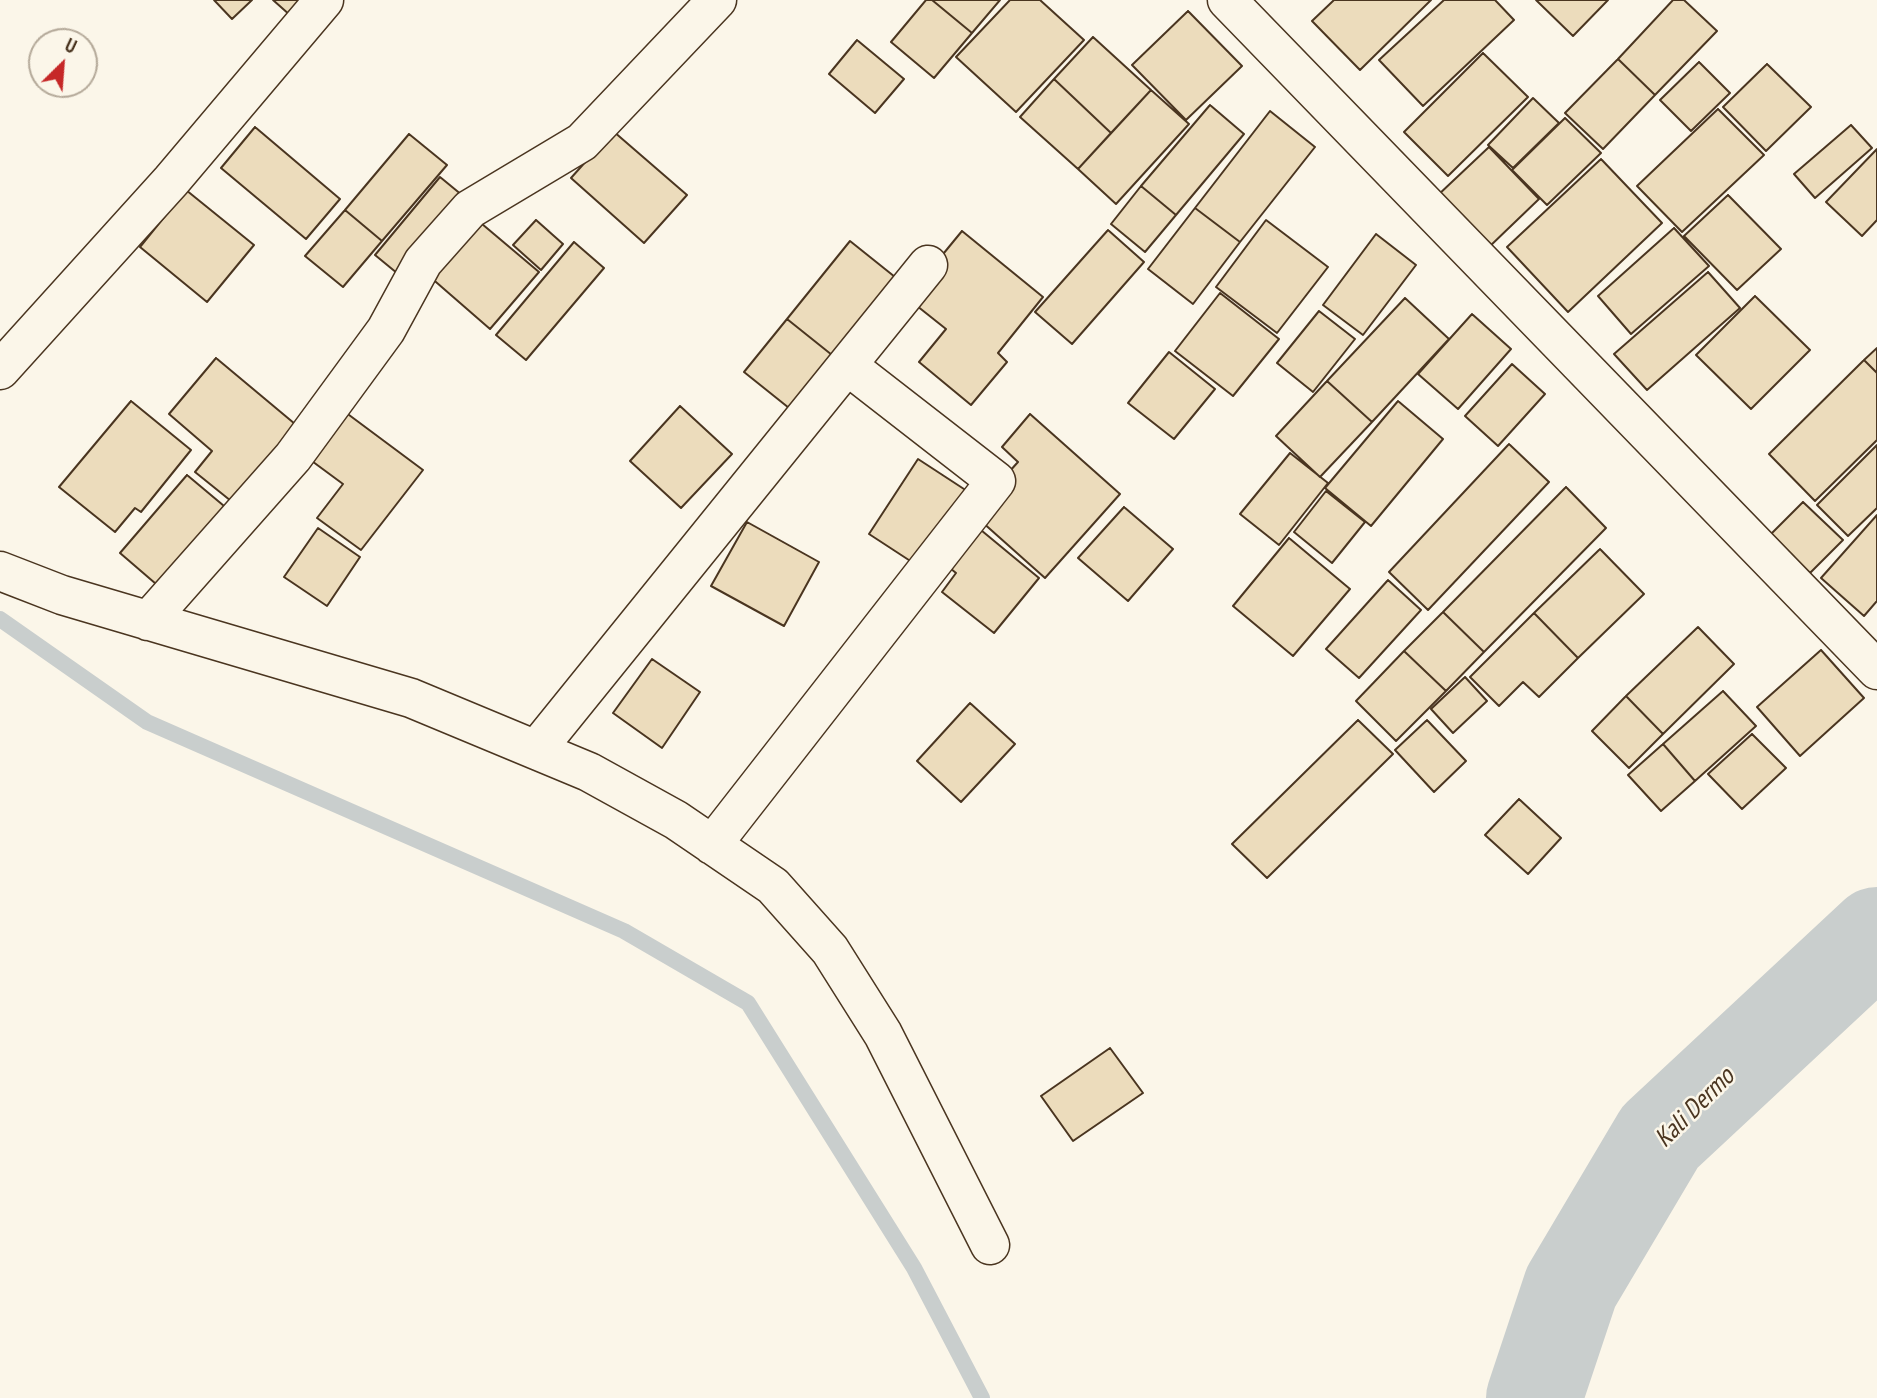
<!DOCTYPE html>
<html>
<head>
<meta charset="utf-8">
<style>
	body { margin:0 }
	#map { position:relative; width:1877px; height:1398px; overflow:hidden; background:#fbf6e9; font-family:"PT Sans Narrow",sans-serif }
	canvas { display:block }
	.north { position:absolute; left:28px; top:28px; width:70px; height:70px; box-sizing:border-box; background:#fbf6e9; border:2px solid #b4a999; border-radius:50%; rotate:25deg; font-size:19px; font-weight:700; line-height:28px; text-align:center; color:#4a3520 }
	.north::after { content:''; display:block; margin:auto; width:24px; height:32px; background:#c62828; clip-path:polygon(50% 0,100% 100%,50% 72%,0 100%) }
</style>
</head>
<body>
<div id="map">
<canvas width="1877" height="1398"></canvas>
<div class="north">U</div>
</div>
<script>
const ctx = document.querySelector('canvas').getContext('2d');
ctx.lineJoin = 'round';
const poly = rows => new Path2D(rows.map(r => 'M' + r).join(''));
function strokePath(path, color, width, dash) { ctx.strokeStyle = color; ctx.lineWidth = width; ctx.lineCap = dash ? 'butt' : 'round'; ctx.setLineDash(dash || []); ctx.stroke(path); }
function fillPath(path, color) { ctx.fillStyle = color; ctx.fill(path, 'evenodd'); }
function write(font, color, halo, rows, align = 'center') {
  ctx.font = font + ' "PT Sans Narrow",sans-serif'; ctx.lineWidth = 5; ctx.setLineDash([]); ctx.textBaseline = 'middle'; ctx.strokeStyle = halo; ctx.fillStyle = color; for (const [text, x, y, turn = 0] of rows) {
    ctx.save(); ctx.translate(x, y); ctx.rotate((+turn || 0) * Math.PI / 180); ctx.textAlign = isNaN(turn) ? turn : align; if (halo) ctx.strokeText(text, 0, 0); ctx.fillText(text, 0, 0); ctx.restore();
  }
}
strokePath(poly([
	[0,619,147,722,624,931,748,1003,914,1268,982,1398]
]), '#c9cecd', 16);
strokePath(poly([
	[1534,1398,1571,1287,1660,1137,1877,935]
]), '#c9cecd', 96);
const building = poly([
	[214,0,252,0,232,19,214,0],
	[273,0,305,0,291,16,273,0],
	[926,0,932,0,972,33,934,78,891,42,926,0],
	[932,0,1000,0,972,33,932,0],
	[1010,0,1040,0,1084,40,1016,112,956,57,1010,0],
	[1334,0,1431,0,1360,70,1312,21,1334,0],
	[1444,0,1495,0,1514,20,1423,106,1379,60,1444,0],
	[1536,0,1608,0,1573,36,1536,0],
	[1673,0,1684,0,1717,31,1655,95,1618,59,1673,0],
	[1188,11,1242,66,1186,120,1132,65,1188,11],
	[1093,37,1151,90,1111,133,1054,79,1093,37],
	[857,40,904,79,875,113,829,74,857,40],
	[1483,53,1528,97,1448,176,1404,132,1483,53],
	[1618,59,1655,95,1603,149,1565,113,1618,59],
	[1699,62,1730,93,1691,131,1660,100,1699,62],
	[1767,64,1811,107,1766,151,1723,107,1767,64],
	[1054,79,1111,133,1078,169,1020,117,1054,79],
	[1151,90,1189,124,1116,204,1078,169,1151,90],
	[1533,98,1559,123,1513,168,1488,145,1533,98],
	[1210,105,1244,134,1176,215,1141,186,1210,105],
	[1718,109,1764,155,1682,232,1637,186,1718,109],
	[1270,111,1315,147,1240,242,1195,208,1270,111],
	[1565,118,1601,153,1547,205,1512,170,1565,118],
	[1851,125,1872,148,1815,198,1794,174,1851,125],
	[255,127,340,199,306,239,221,168,255,127],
	[613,131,687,195,644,243,571,178,613,131],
	[409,134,447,165,382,241,345,210,409,134],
	[1489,147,1539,199,1488,248,1437,196,1489,147],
	[1877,149,1877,220,1862,236,1826,202,1877,149],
	[1601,159,1662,223,1568,312,1507,247,1601,159],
	[440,177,468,200,403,278,375,255,440,177],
	[1141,186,1176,215,1145,252,1111,224,1141,186],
	[186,190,254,245,207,302,140,247,186,190],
	[1728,195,1781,249,1737,290,1684,236,1728,195],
	[1195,208,1240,242,1193,304,1148,269,1195,208],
	[345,210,382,241,343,287,305,256,345,210],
	[469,213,539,272,490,329,421,269,469,213],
	[536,220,563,244,541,270,513,245,536,220],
	[1266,220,1328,267,1277,333,1216,287,1266,220],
	[1674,228,1709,266,1631,334,1598,296,1674,228],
	[1108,230,1144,262,1072,344,1035,312,1108,230],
	[962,231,1043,297,998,353,1007,362,971,405,919,362,946,329,907,298,962,231],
	[1376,234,1416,265,1363,335,1323,305,1376,234],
	[850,241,905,285,842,363,787,319,850,241],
	[574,242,604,268,526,360,496,335,574,242],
	[1708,272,1740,308,1647,390,1614,354,1708,272],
	[1220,293,1279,339,1233,396,1175,351,1220,293],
	[1755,296,1810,350,1751,409,1696,355,1755,296],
	[1405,298,1449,339,1372,422,1327,381,1405,298],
	[1319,311,1355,339,1313,392,1277,363,1319,311],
	[1472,314,1511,349,1458,409,1418,374,1472,314],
	[787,319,842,363,799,416,744,372,787,319],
	[1877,348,1877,373,1864,360,1877,348],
	[1169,352,1215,389,1174,439,1128,403,1169,352],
	[216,358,301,429,236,505,195,472,212,451,169,414,216,358],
	[1864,360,1877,373,1877,440,1815,501,1769,454,1864,360],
	[1512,364,1545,394,1498,446,1465,416,1512,364],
	[1327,381,1372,422,1320,477,1276,436,1327,381],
	[131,401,191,450,141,512,135,508,115,532,59,487,131,401],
	[1398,401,1443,439,1371,526,1325,488,1398,401],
	[337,406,423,470,361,550,317,518,343,484,301,453,337,406],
	[680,406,732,454,681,508,630,461,680,406],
	[1030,414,1120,494,1045,578,972,513,1018,462,1002,447,1030,414],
	[1509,444,1549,482,1428,610,1389,572,1509,444],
	[1877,445,1877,508,1848,536,1817,505,1877,445],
	[1290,453,1328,483,1279,545,1240,514,1290,453],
	[918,459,967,491,918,566,869,534,918,459],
	[187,475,230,511,163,590,120,553,187,475],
	[1566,487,1606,528,1484,652,1443,612,1566,487],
	[1326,491,1365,522,1332,563,1294,532,1326,491],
	[1803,502,1843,540,1810,573,1771,534,1803,502],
	[1124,507,1173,549,1128,601,1078,558,1124,507],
	[1877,515,1877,601,1864,616,1821,578,1877,515],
	[970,521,1039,578,994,633,942,592,956,573,939,559,970,521],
	[747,522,819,562,784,626,711,586,747,522],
	[318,528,360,557,327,606,284,577,318,528],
	[1289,538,1350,589,1293,656,1233,606,1289,538],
	[1600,549,1644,594,1578,658,1534,613,1600,549],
	[1388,580,1421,610,1359,678,1326,649,1388,580],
	[1443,612,1484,652,1446,691,1404,651,1443,612],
	[1534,613,1578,658,1539,697,1523,682,1499,706,1470,677,1534,613],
	[1698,627,1734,664,1663,734,1626,696,1698,627],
	[1821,650,1864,698,1800,756,1757,707,1821,650],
	[1404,651,1446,691,1396,741,1356,701,1404,651],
	[652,659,700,692,662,748,613,713,652,659],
	[1465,677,1487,701,1453,733,1431,709,1465,677],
	[1723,691,1756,726,1695,781,1663,744,1723,691],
	[1626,696,1663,734,1629,768,1592,731,1626,696],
	[970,703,1015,744,961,802,917,761,970,703],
	[1358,720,1393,754,1267,878,1232,844,1358,720],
	[1427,720,1466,761,1434,792,1395,750,1427,720],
	[1752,734,1786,768,1742,809,1708,774,1752,734],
	[1663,744,1695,781,1661,811,1628,775,1663,744],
	[1519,799,1561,838,1528,874,1485,835,1519,799],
	[1110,1048,1143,1093,1073,1141,1041,1096,1110,1048]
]);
fillPath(building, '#ecdcbc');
strokePath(building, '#4a3520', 2);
const street = poly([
	[1227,0,1877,670],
	[0,370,171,181,324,0],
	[0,571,62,595,411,698,589,772,676,820,773,886,830,950,883,1034,990,1245],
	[148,621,293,457,386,330,423,262,470,209,582,142,717,0],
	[536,750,928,265],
	[712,845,996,481,848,366]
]);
strokePath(street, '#4a3520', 41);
strokePath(street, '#fbf6e9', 38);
write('italic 26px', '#4a3520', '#fbf6e9', [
	["Kali Dermo",1695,1108,-45]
]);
</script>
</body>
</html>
